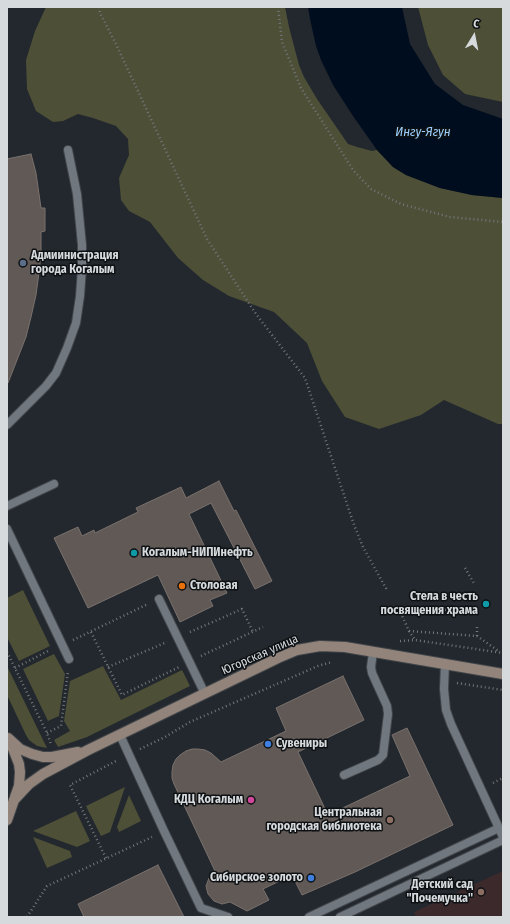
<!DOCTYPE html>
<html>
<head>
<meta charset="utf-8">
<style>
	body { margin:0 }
	#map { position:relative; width:510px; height:924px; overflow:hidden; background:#22282d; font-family:"Fira Sans Condensed",sans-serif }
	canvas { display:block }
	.frame { position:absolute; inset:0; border:8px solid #d6dadd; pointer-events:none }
	.north { position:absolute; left:454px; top:16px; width:40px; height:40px; -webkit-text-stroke:3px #0e1113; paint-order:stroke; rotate:10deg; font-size:11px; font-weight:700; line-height:16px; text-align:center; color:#d6dadd }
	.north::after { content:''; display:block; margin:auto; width:14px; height:18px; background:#d6dadd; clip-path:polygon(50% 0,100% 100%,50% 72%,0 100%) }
</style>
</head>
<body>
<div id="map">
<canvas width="510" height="924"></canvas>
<div class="frame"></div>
<div class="north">С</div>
</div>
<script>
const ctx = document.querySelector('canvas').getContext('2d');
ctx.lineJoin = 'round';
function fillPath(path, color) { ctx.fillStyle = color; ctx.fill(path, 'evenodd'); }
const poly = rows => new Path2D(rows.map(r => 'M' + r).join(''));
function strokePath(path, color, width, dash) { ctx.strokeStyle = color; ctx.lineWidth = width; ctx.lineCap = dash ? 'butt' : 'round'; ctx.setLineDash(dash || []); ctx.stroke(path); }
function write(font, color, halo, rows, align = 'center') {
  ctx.font = font + ' "Fira Sans Condensed",sans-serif'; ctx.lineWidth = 3; ctx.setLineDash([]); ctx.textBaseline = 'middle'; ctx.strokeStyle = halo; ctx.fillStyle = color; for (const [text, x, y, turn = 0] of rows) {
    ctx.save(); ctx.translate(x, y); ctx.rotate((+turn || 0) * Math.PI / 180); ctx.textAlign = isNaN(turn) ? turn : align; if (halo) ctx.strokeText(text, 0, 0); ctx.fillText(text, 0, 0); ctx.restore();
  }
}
fillPath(poly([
	[503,871,503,917,416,917,414,912]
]), '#3c292b');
fillPath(poly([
	[46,7,285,7,289,27,299,65,304,77,317,99,348,144,357,147,372,151,377,150,393,167,406,175,440,188,472,195,503,198,503,424,498,424,444,400,421,415,379,429,345,417,322,381,307,343,274,312,229,296,203,280,178,258,150,222,129,211,121,200,119,178,129,155,128,139,116,126,93,118,78,114,63,121,53,122,36,111,27,89,26,60,35,31],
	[418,7,503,7,503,102,465,94,443,75,428,45],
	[23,590,50,646,19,661,7,637,7,598],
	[54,654,65,674,59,716,48,721,23,669],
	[7,666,47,748,37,746,29,740,26,735,7,695],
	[103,666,121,700,182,670,190,686,87,737,58,747,54,740,70,731,64,721,70,681],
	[125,787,110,832,101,836,86,806],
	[129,795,141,821,119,832,117,827],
	[76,811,90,841,77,847,33,831],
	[33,837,70,851,72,857,47,868]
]), '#4d4f37');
fillPath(poly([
	[308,7,402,7,410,44,435,84,463,105,503,119,503,198,472,195,440,188,406,175,393,167,377,150,353,116,333,85,321,60,316,46,310,19]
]), '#000d1e');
const building = poly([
	[31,154,36,173,41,208,45,208,45,231,41,232,41,253,39,273,36,295,31,317,26,337,8,383,7,382,7,159,31,154],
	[219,481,234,511,236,510,272,581,255,589,211,503,189,514,227,593,210,600,213,606,180,622,158,575,88,608,54,538,78,527,82,536,94,530,95,533,138,512,136,508,181,487,186,498,219,481],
	[343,676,364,720,298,752,328,815,410,776,392,735,407,728,453,825,355,872,302,895,292,875,263,889,269,900,247,911,230,902,222,904,214,901,208,894,206,886,209,878,215,871,174,784,172,778,172,772,173,765,176,759,180,755,186,751,192,749,198,749,205,750,211,753,221,762,286,731,276,708,343,676],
	[158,865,184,917,84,917,78,904,158,865]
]);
fillPath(building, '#615955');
strokePath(building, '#7a716d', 1);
const lane = poly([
	[7,425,46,386,56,373,67,348,76,323,80,296,82,268,82,245,77,194,68,150],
	[7,506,54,484],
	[7,529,69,659],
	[159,599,205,694],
	[445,664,444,689,446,710,451,724,503,837],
	[120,735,164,831,201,908,228,917],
	[344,775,378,760,383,755,388,714,387,706,372,673,371,667,373,652],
	[309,917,499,828],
	[340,917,503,840]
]);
const secondary = poly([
	[8,738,20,749,32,754,43,757,52,757,78,752],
	[10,741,19,764,20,772,19,786,15,797],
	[7,820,14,800,29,784,43,774,88,750,278,658,297,650,320,646,345,647,503,674]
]);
strokePath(lane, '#41454a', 10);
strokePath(secondary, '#41454a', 12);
strokePath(poly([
	[99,7,100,13,115,42,207,239,256,314,305,378,354,525,363,547,387,590],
	[278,7,282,42,301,88,353,170,371,189,401,204,450,217,503,222],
	[465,568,475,585],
	[399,609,409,631,415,640],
	[401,614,463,608],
	[409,631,477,636,500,652],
	[91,632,122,695,179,667],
	[190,632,242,609,253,632],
	[477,636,477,626],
	[73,640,148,604],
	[400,641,415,640,503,653],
	[7,652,47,733,51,744],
	[201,656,263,627],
	[108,667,167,642],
	[15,668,50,650],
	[457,683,503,690],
	[47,733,61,726,68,671],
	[140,749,165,737,190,722,318,666,332,662],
	[493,783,503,778],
	[106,858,70,785,118,760],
	[27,917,47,886,152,837]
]), '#72777b', 2.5, [1, 3]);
strokePath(lane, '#70777e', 8);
strokePath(secondary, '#92847a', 10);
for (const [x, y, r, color] of [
	[23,263,4,"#5c6f8a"],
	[134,553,4,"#0f9aa8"],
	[182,586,4,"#e8710a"],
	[486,604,4,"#0f9aa8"],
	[268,744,4,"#3f7fe0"],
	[251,800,4,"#d1479c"],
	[390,820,4,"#8d6e63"],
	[311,878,4,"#3f7fe0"],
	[481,892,4,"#8d6e63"]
]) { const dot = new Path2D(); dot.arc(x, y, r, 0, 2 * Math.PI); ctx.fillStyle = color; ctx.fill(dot); strokePath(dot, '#0e1113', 1.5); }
write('bold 12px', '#d6dadd', '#0e1113', [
	["Адмиинистрация",31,256,"left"],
	["города Когалым",31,270,"left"],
	["Когалым-НИПИнефть",142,553,"left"],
	["Столовая",190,586,"left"],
	["Стела в честь",478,597],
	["посвящения храма",478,611],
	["Сувениры",276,744,"left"],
	["КДЦ Когалым",243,800],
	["Центральная",382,813],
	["городская библиотека",382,827],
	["Сибирское золото",303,878],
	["Детский сад",473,885],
	["\"Почемучка\"",473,899]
], 'right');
write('12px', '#d6dadd', '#0e1113', [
	["Югорская улица",260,655,-24]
]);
write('italic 13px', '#99cdfc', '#0e1113', [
	["Ингу-Ягун",423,132]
]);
</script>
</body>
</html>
